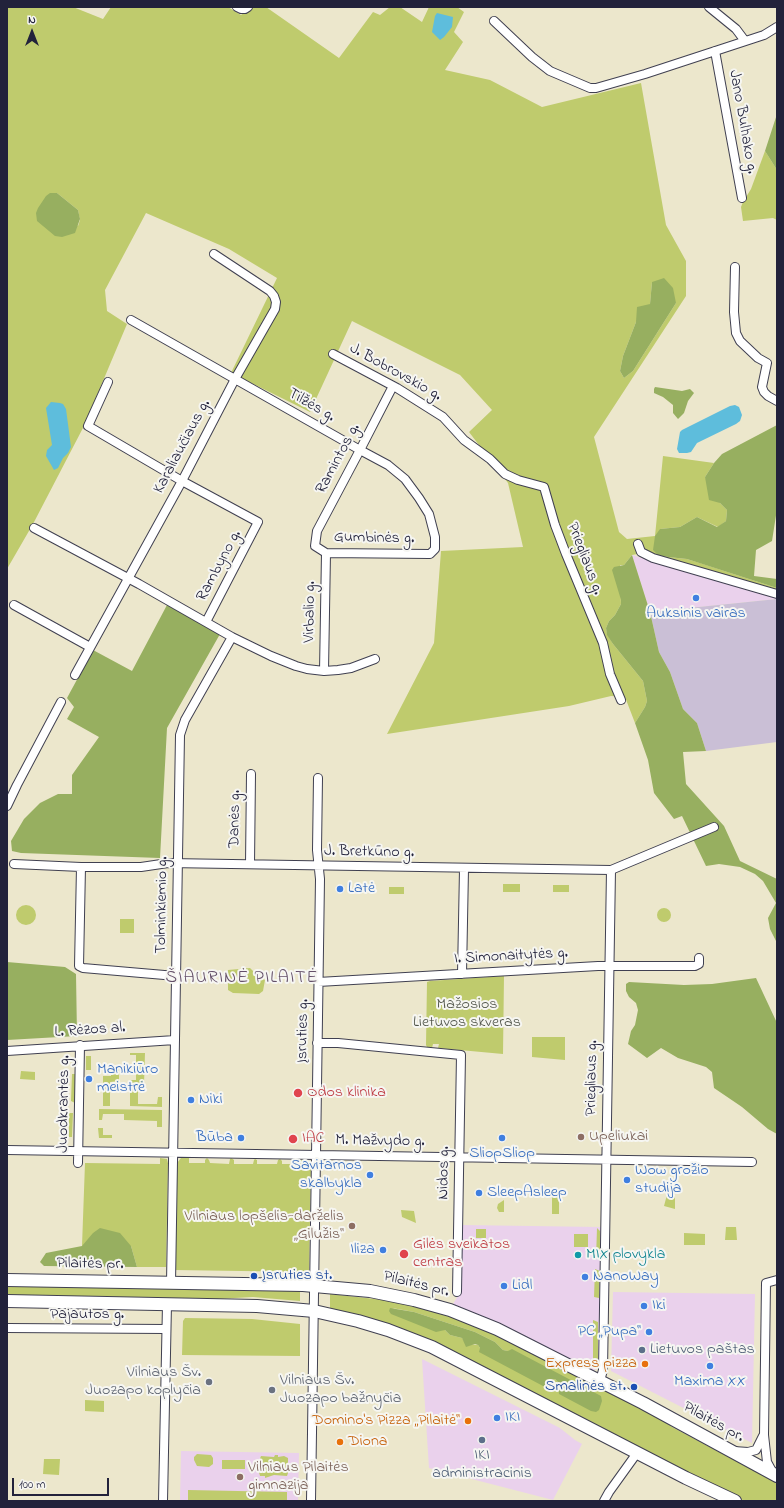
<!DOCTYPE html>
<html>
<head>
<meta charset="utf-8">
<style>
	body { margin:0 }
	#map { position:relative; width:784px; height:1508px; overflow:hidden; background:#ece7cc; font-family:"Indie Flower",sans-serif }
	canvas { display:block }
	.frame { position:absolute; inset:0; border:8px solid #22223b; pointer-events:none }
	.north { position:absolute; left:12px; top:12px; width:40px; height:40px; -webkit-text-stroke:3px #f6f6f2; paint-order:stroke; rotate:0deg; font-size:11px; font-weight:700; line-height:16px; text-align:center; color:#22223b }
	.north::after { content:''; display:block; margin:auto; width:14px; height:18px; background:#22223b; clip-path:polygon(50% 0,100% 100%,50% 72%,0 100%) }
	.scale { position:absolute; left:12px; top:1478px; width:97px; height:18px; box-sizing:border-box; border:2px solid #22223b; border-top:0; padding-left:5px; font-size:12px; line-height:14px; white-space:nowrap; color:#22223b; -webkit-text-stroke:3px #f6f6f2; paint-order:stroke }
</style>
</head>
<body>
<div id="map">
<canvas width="784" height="1508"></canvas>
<div class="frame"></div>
<div class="north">N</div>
<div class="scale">100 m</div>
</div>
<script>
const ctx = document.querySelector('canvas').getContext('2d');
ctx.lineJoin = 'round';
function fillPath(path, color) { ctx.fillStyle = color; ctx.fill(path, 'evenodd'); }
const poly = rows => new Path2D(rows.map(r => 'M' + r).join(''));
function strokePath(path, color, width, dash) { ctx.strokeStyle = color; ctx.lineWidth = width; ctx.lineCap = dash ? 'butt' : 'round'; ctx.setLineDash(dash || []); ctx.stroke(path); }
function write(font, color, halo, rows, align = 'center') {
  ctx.font = font + ' "Indie Flower",sans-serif'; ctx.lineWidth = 4; ctx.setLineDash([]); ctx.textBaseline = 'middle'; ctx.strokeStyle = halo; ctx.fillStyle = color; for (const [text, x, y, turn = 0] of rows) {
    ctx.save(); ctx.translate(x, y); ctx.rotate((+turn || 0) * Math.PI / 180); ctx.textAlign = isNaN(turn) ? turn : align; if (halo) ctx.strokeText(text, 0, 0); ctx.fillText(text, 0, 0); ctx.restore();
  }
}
fillPath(poly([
	[632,555,747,590,777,595,777,599,650,612],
	[461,1225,601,1227,599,1363,598,1367,595,1370,592,1371,452,1306,460,1292],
	[613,1292,755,1294,752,1443,611,1371],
	[422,1359,560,1428,575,1440,582,1444,553,1500,429,1468],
	[181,1451,299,1453,298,1501,180,1501]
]), '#ead1ec');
fillPath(poly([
	[777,599,777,742,706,751,697,723,683,709,670,672,659,652,650,612]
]), '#cabfd6');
fillPath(poly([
	[7,7,73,7,103,19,111,7,228,7,241,15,252,7,266,7,339,58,373,12,380,15,390,7,400,7,422,22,429,7,457,7,464,12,454,32,463,42,445,70,490,80,542,107,641,83,666,225,686,261,686,296,594,437,619,532,627,539,655,536,663,456,714,463,705,477,720,503,727,510,726,521,718,527,697,517,680,527,660,529,659,556,687,559,700,563,777,588,777,593,648,552,632,555,624,565,620,565,621,604,615,615,609,621,606,628,607,634,613,644,643,681,647,701,645,707,635,723,625,697,611,696,569,706,387,734,434,643,441,551,523,547,508,483,469,432,492,410,460,375,352,321,310,412,231,373,277,278,229,249,146,213,105,290,107,311,127,324,84,426,33,524,7,569],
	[50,193,57,193,78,210,80,220,78,226],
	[652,282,676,303,633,371,624,378,620,371,623,356,636,322,650,304],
	[765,151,777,170,777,220,773,218,743,221,741,207,743,202,751,189],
	[503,884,520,884,520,892,503,892],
	[553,885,569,885,569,892,553,892],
	[389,887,404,887,404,894,389,894],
	'16 915a10 10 0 1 1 20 0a10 10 0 1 1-20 0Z',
	'657 915a7 7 0 1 1 14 0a7 7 0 1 1-14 0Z',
	[120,919,134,919,134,933,120,933],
	[250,968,258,976,265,980,263,991,259,994,233,993,228,990,228,970],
	[504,976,503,1054,438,1048,439,1044,433,1044,432,1048,427,1047,426,1045,427,982,430,981],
	[532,1037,565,1037,565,1060,532,1057],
	[130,1053,145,1053,144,1084,138,1084,138,1104,157,1104,158,1097,162,1097,162,1107,130,1106,130,1080,136,1080,136,1055,130,1055],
	[86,1056,91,1056,91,1070,86,1070],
	[119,1068,119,1081,110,1082,110,1106,103,1106,103,1076,111,1076,111,1069],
	[21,1071,35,1072,35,1080,20,1079],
	[72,1074,76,1074,76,1102,75,1103,71,1101],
	[99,1109,162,1110,162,1127,157,1127,157,1121,124,1120,124,1114,103,1114,102,1120,99,1120],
	[69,1113,73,1113,72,1137,69,1137],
	[98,1128,103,1128,103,1135,112,1135,112,1138,99,1138],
	[160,1158,167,1159,168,1163,166,1267,137,1267,131,1246,82,1246,85,1163,160,1164],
	[181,1158,189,1158,189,1163,205,1163,205,1160,207,1158,209,1160,210,1163,229,1164,230,1159,231,1158,234,1160,234,1164,253,1164,254,1160,255,1159,257,1160,257,1164,277,1164,278,1160,280,1159,282,1161,282,1164,300,1164,301,1160,305,1160,309,1163,311,1166,309,1272,174,1270,177,1163],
	[668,1191,675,1191,675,1209,664,1206],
	[552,1197,559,1197,559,1214,552,1214],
	[504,1200,504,1212,499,1212,497,1208,498,1204],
	[401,1210,414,1211,416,1223,402,1217],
	[726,1227,736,1227,737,1240,725,1240],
	[597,1228,600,1231,600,1255,599,1258,596,1259],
	[476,1229,486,1229,486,1238,476,1238],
	[684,1233,705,1234,705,1245,684,1245],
	[574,1234,588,1234,588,1247,574,1247],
	[595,1269,600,1271,599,1298,594,1297],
	[7,1284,300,1289,300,1301,253,1297,217,1299,7,1296],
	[330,1294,402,1302,435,1310,499,1335,659,1417,672,1427,777,1483,777,1501,745,1501,738,1498,440,1345,330,1309],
	[392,1308,414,1312,475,1332,495,1342,503,1350,508,1351,602,1401,558,1390,558,1382,555,1379,552,1380,546,1386,480,1348,478,1345,466,1344,462,1338,450,1335,445,1330],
	[185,1318,252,1319,300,1324,300,1356,182,1355,183,1321],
	[593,1320,598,1322,598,1364,593,1362],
	[85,1400,104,1401,104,1412,85,1411],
	[197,1454,211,1455,213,1458,213,1464,209,1467,197,1466,194,1460,194,1457],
	[275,1455,278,1455,278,1457,284,1456,288,1458,288,1473,287,1476,274,1475,265,1478,265,1476,260,1476,258,1469,252,1471,252,1466,258,1467,259,1466,259,1461,261,1456,274,1457],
	[44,1459,60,1459,59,1475,43,1474],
	[222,1460,245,1460,245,1469,222,1469],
	[188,1490,287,1492,287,1501,188,1501]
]), '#bfcb6d');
fillPath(poly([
	[777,114,777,170,765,151],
	[50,193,57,193,78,210,80,219,75,233,62,237,55,236,37,221,36,213,38,208,46,196],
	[664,278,673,288,676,303,633,371,624,378,620,371,623,356,636,322,637,307,650,304,652,282],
	[655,387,682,391,690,389,694,393,688,401,684,413,678,419,673,413,673,405,663,397,654,393,654,389],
	[777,425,777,509,772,541,756,550,754,576,777,579,777,588,687,559,659,556,653,550,655,536,660,529,680,527,697,517,717,527,726,521,727,510,720,503,709,500,705,477,714,463,722,454],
	[632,555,650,612,659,652,670,672,683,709,697,723,706,751,683,752,686,784,724,826,740,861,777,879,777,943,770,929,768,918,776,903,763,881,755,874,740,867,719,864,706,866,682,816,674,819,654,793,648,760,635,723,645,707,647,701,643,681,613,644,607,635,606,628,609,621,615,615,621,604,621,600,612,570,614,567,624,565],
	[167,605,220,634,167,728,160,858,21,853,12,851,11,841,24,819,40,803,58,794,72,794,72,775,99,737,67,719,74,707,67,698,93,650,132,671],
	[7,962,65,967,76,974,77,1036,7,1040],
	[756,978,777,1023,777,1134,768,1129,742,1107,714,1088,712,1072,706,1067,678,1058,661,1048,647,1058,628,1044,631,1031,635,1025,638,1010,636,1003,629,997,626,991,626,984,629,982,684,985,712,984],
	[100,1228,120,1233,131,1246,137,1267,44,1266,40,1262,46,1253,82,1246,93,1233],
	[390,1308,414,1312,475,1332,495,1342,503,1350,508,1351,512,1349,601,1396,602,1401,599,1410,596,1412,591,1411,559,1394,558,1382,555,1379,552,1380,546,1386,543,1386,479,1352,480,1348,478,1345,475,1344,466,1347,462,1338,450,1335,445,1330,436,1332,391,1314,389,1311]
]), '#97af60');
fillPath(poly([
	[437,13,453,17,452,27,444,37,440,40,432,32,435,16],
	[51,402,60,403,63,404,66,409,71,447,68,453,63,458,58,468,54,470,46,456,47,450,52,445,46,408],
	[735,405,739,407,742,415,740,421,736,424,697,443,691,452,687,453,679,453,677,449,680,432,682,430,730,406]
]), '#5ebddc');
const minor = poly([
	[237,7,241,9,245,9,248,7],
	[709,7,736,29,745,41],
	[494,21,532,57,550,71,590,88,596,88,645,74,764,35,777,27],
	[715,51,742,198],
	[735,267,734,312,736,333,740,341,758,358,767,363,762,387,764,392,768,396,777,401],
	[131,320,360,450,388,465,405,479,419,498,429,514,435,537,435,549,430,554,326,553,315,546,317,531,360,450,393,386],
	[333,354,397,388,443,417,464,440,490,459,505,474,518,480,544,487,555,525,566,554,603,643,610,674,621,700],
	[108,382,88,426,182,481,258,522,206,622],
	[34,528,139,584,232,637,271,656,296,666,307,669,324,671,338,670,351,668,375,659],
	[638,544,641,552,653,558,777,594],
	[14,605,90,647],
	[324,671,326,553],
	[75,675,182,481,235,379,275,309,276,302,274,296,270,291,214,254],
	[7,806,17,785,61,702],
	[14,864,81,867,141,867,168,863,611,870,714,827],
	[250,864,251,774],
	[81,867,79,966,83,968,176,976],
	[462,974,464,869],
	[318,982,598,966,695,966,699,964,699,958],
	[317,1043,338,1043,461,1055,457,1292],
	[7,1051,175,1040],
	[7,1150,752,1162],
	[78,1163,80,1045],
	[171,1283,180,735,185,720,232,637],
	[7,1328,166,1329],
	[600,1381,603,1370,611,870],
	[734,1451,748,1452,756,1450,763,1436],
	[773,1473,767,1462,764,1435,766,1283,777,1280],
	[163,1501,167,1304],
	[311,1501,320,879,317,850,318,778],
	[604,1501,609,1492,637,1453]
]);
const primary = poly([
	[7,1280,303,1285,370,1291,414,1300,450,1310,497,1329,643,1403,777,1476],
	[7,1301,257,1306,314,1311,358,1321,388,1330,432,1347,686,1478,735,1501]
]);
strokePath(minor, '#404051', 10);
strokePath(primary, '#404051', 14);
strokePath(minor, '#fff', 8);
strokePath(primary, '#fff', 12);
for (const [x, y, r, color] of [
	[696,598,4,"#3f7fe0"],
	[340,889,4,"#3f7fe0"],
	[89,1079,4,"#3f7fe0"],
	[298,1093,5,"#e0444e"],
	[191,1100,4,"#3f7fe0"],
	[581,1137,4,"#8d6e63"],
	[241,1138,4,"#3f7fe0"],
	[502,1138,4,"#3f7fe0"],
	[293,1139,5,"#e0444e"],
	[370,1175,4,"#3f7fe0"],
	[627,1180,4,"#3f7fe0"],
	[479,1193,4,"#3f7fe0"],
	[352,1226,4,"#8d6e63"],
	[383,1250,4,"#3f7fe0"],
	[404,1254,5,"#e0444e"],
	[578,1255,4,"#0f9aa8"],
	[254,1276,4,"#1a4fb4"],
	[585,1277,4,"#3f7fe0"],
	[504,1286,4,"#3f7fe0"],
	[644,1306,4,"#3f7fe0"],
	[649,1332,4,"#3f7fe0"],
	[642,1350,4,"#5c6f8a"],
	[645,1364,4,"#e8710a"],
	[710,1366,4,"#3f7fe0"],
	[209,1382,4,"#6b7280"],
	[634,1387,4,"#1a4fb4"],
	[272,1390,4,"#6b7280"],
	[497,1418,4,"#3f7fe0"],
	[468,1421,4,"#e8710a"],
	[482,1440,4,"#5c6f8a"],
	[340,1442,4,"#e8710a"],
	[240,1477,4,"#8d6e63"]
]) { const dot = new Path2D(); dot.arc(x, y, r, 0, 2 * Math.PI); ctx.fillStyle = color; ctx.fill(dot); strokePath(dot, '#f6f6f2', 1.5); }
write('16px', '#22223b', '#f6f6f2', [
	["Jano Bulhako g.",742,122,80],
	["J. Bobrovskio g.",395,373,29],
	["Tilžės g.",311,406,30],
	["Karaliaučiaus g.",183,447,-62],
	["Ramintos g.",339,459,-62],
	["Gumbinės g.",374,539,1],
	["Priegliaus g.",584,559,69],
	["Rambyno g.",220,566,-62],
	["Virbalio g.",311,612,-89],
	["Danės g.",236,819,-89],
	["J. Bretkūno g.",369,853,1],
	["Tolminkiemio g.",163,905,-89],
	["I. Simonaitytės g.",511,957,-3],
	["L. Rėzos al.",90,1031,-4],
	["Įsruties g.",304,1031,-89],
	["Priegliaus g.",593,1078,-89],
	["Juodkrantės g.",65,1104,-89],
	["M. Mažvydo g.",380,1142,1],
	["Nidos g.",445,1173,-89],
	["Pilaitės pr.",90,1265,1],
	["Pilaitės pr.",416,1285,14],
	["Pajautos g.",87,1315],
	["Pilaitės pr.",713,1423,29]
]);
write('16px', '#366cbe', '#f6f6f2', [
	["Auksinis vairas",696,614,"center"],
	["Latė",348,889],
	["Manikiūro",97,1070],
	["meistrė",97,1088],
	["Niki",199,1100],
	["Būba",233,1138,"right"],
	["SliopSliop",502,1154,"center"],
	["Savitarnos",362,1166,"right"],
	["skalbykla",362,1184,"right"],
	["Wow grožio",635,1171],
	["studija",635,1189],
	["SleepAsleep",487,1193],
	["Iliza",375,1250,"right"],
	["NanoWay",593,1277],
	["Lidl",512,1286],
	["Iki",652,1306],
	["PC „Pupa“",641,1332,"right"],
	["Maxima XX",710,1382,"center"],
	["IKI",505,1418]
], 'left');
write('16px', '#51554a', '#f6f6f2', [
	["Mažosios",467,1005],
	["Lietuvos skveras",467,1023]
]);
write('16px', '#be3a42', '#f6f6f2', [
	["Odos klinika",307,1093],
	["IAC",302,1139],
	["Gilės sveikatos",413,1245],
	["centras",413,1263]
], 'left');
write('16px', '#785e54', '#f6f6f2', [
	["Upeliukai",589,1137],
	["Vilniaus lopšelis-darželis",344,1217,"right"],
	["„Gilužis“",344,1235,"right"],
	["Vilniaus Pilaitės",248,1468],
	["gimnazija",248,1486]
], 'left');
write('16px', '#0d838f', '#f6f6f2', [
	["MIX plovykla",586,1255]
], 'left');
write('16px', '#164399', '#f6f6f2', [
	["Įsruties st.",262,1276],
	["Smalinės st.",626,1387,"right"]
], 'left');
write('16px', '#4e5e75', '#f6f6f2', [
	["Lietuvos paštas",650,1350],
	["IKI",482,1456,"center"],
	["administracinis",482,1474,"center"]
], 'left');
write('16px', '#c56008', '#f6f6f2', [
	["Express pizza",637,1364],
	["Domino's Pizza „Pilaitė“",460,1421],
	["Diona",348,1442,"left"]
], 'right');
write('16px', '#5b616d', '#f6f6f2', [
	["Vilniaus Šv.",201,1373],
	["Juozapo koplyčia",201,1391],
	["Vilniaus Šv.",280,1381,"left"],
	["Juozapo bažnyčia",280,1399,"left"]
], 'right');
ctx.letterSpacing = '1px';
write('18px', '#645069', '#f6f6f2', [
	["ŠIAURINĖ PILAITĖ",242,979]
]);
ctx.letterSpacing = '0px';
</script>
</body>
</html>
